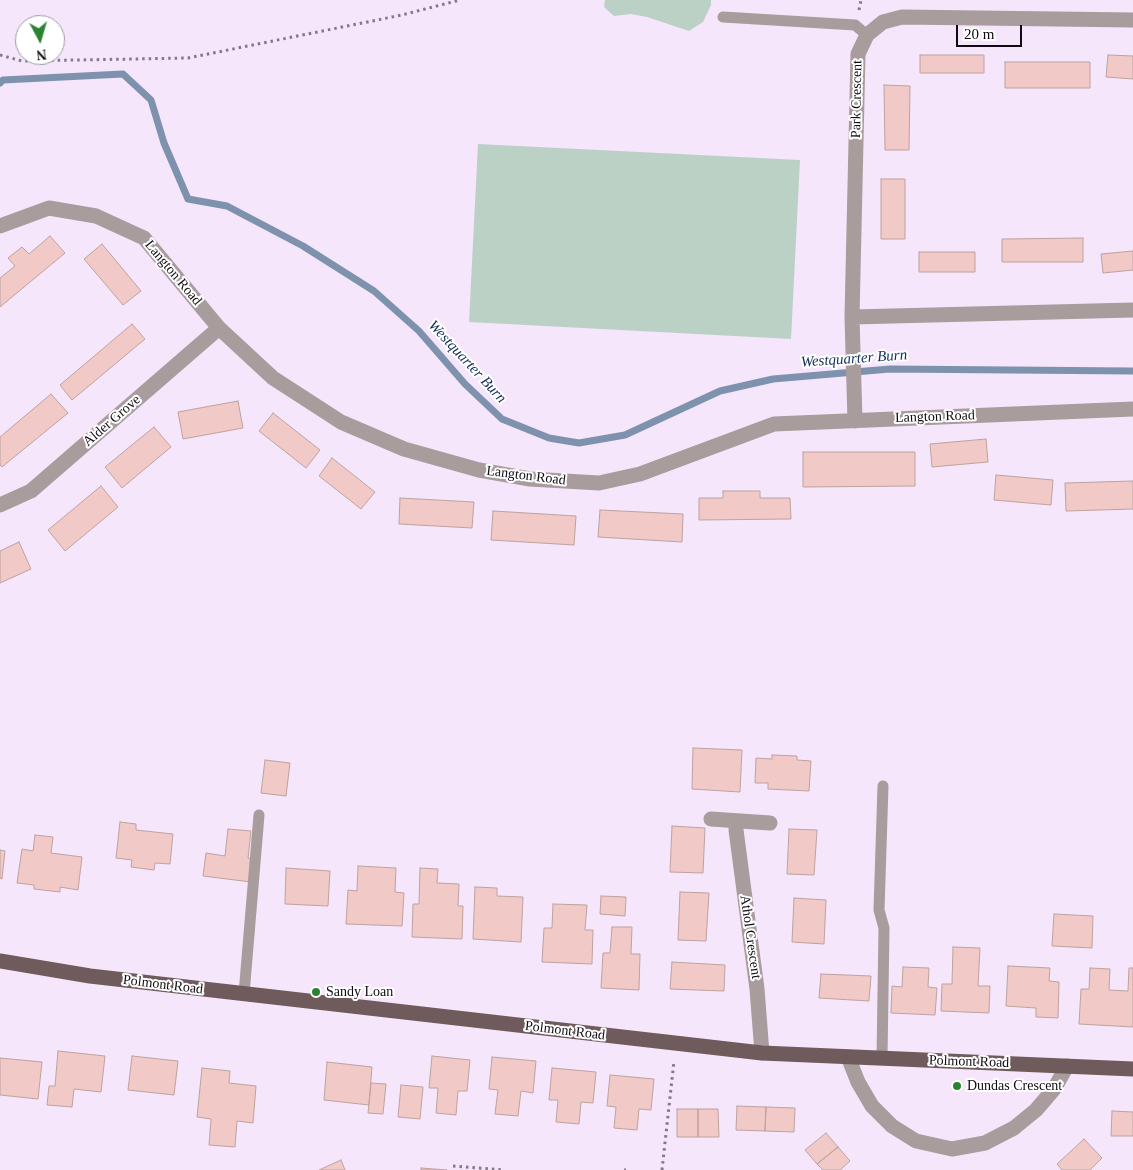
<!DOCTYPE html>
<html>
<head>
<meta charset="utf-8">
<style>
	body { margin:0 }
	#map { position:relative; width:1133px; height:1170px; overflow:hidden; background:#f5e6fb; font-family:"Times New Roman",serif }
	canvas { display:block }
	.north { position:absolute; left:15px; top:15px; width:50px; height:50px; box-sizing:border-box; background:#fff; border:1px solid #9f9da0; border-radius:50%; rotate:174deg; font-size:14px; font-weight:700; line-height:20px; text-align:center; color:#100b12 }
	.north::after { content:''; display:block; margin:auto; width:18px; height:22px; background:#2b8332; clip-path:polygon(50% 0,100% 100%,50% 72%,0 100%) }
	.scale { position:absolute; left:956px; top:25px; width:66px; height:22px; box-sizing:border-box; border:2px solid #100b12; border-top:0; padding-left:6px; font-size:15px; line-height:18px; white-space:nowrap; color:#100b12; -webkit-text-stroke:4px #fff; paint-order:stroke }
</style>
</head>
<body>
<div id="map">
<canvas width="1133" height="1170"></canvas>
<div class="north">N</div>
<div class="scale">20 m</div>
</div>
<script>
const ctx = document.querySelector('canvas').getContext('2d');
ctx.lineJoin = 'round';
function fillPath(path, color) { ctx.fillStyle = color; ctx.fill(path, 'evenodd'); }
const poly = rows => new Path2D(rows.map(r => 'M' + r).join(''));
function strokePath(path, color, width, dash) { ctx.strokeStyle = color; ctx.lineWidth = width; ctx.lineCap = dash ? 'butt' : 'round'; ctx.setLineDash(dash || []); ctx.stroke(path); }
function write(font, color, halo, rows, align = 'center') {
  ctx.font = font + ' "Times New Roman",serif'; ctx.lineWidth = 4; ctx.setLineDash([]); ctx.textBaseline = 'middle'; ctx.strokeStyle = halo; ctx.fillStyle = color; for (const [text, x, y, turn = 0] of rows) {
    ctx.save(); ctx.translate(x, y); ctx.rotate((+turn || 0) * Math.PI / 180); ctx.textAlign = isNaN(turn) ? turn : align; if (halo) ctx.strokeText(text, 0, 0); ctx.fillText(text, 0, 0); ctx.restore();
  }
}
fillPath(poly([
	[605,0,711,0,711,5,703,22,689,31,647,17,631,14,614,16,604,7],
	[478,144,800,160,791,339,469,322]
]), '#bbd1c6');
strokePath(poly([
	[0,83,3,80,123,74,151,100,164,143,188,199,227,206,303,246,374,291,419,331,465,384,502,419,549,438,579,443,625,435,720,391,773,379,890,369,1133,371]
]), '#7e92ad', 7);
const building = poly([
	[920,55,984,55,984,73,920,73,920,55],
	[1108,55,1133,56,1133,79,1106,77,1108,55],
	[1005,62,1090,62,1090,88,1005,88,1005,62],
	[884,85,910,86,909,150,885,150,884,85],
	[881,179,905,179,905,239,881,239,881,179],
	[50,236,65,253,0,307,0,278,15,266,8,258,22,247,29,254,50,236],
	[1083,238,1083,262,1002,262,1002,239,1083,238],
	[102,244,141,291,123,305,84,259,102,244],
	[1133,251,1133,270,1103,273,1101,254,1133,251],
	[919,252,975,252,975,272,919,272,919,252],
	[132,324,145,339,72,400,60,385,132,324],
	[51,394,68,413,2,467,0,465,0,437,51,394],
	[238,401,243,428,183,439,178,412,238,401],
	[273,413,320,450,306,468,259,431,273,413],
	[154,427,171,447,122,488,105,467,154,427],
	[986,439,988,462,932,467,930,444,986,439],
	[803,452,915,452,915,486,803,487,803,452],
	[332,458,375,492,361,509,319,476,332,458],
	[996,475,1053,480,1051,505,994,500,996,475],
	[1133,481,1133,509,1066,511,1065,483,1133,481],
	[101,486,118,507,65,551,48,530,101,486],
	[723,491,760,491,760,498,790,498,791,519,699,520,699,498,723,498,723,491],
	[400,498,474,502,472,528,399,524,400,498],
	[600,510,683,514,682,542,598,537,600,510],
	[493,511,576,516,574,545,491,540,493,511],
	[19,542,31,569,0,583,0,551,19,542],
	[693,748,742,750,740,792,692,789,693,748],
	[772,755,797,756,797,760,811,761,809,791,768,789,768,783,755,783,756,758,772,759,772,755],
	[265,760,290,763,286,796,261,793,265,760],
	[120,822,136,824,136,830,173,834,170,864,155,863,154,870,131,867,132,860,116,858,120,822],
	[672,826,705,828,703,873,670,872,672,826],
	[228,829,251,831,248,858,254,859,251,882,203,876,206,853,225,856,228,829],
	[789,829,817,830,814,875,787,874,789,829],
	[35,835,53,837,51,853,82,857,78,890,60,887,60,892,34,889,34,885,17,883,22,849,33,851,35,835],
	[0,850,5,851,2,879,0,878,0,850],
	[358,866,396,868,395,892,404,893,402,926,346,924,348,890,357,891,358,866],
	[286,868,330,871,328,906,285,904,286,868],
	[420,868,438,869,437,883,459,884,458,906,463,906,462,939,412,937,413,904,419,904,420,868],
	[475,887,497,888,497,896,523,897,521,942,473,939,475,887],
	[680,892,709,893,706,941,678,940,680,892],
	[601,896,626,897,625,916,600,914,601,896],
	[794,898,826,900,824,944,792,942,794,898],
	[553,904,587,905,585,930,593,930,592,964,542,962,544,928,552,928,553,904],
	[1054,914,1093,916,1092,948,1052,946,1054,914],
	[612,927,632,927,631,954,640,954,639,990,601,988,603,953,610,953,612,927],
	[953,947,980,948,978,986,990,986,989,1013,941,1011,942,984,952,984,953,947],
	[672,962,725,965,724,991,670,989,672,962],
	[1008,966,1050,968,1049,981,1059,982,1058,1018,1036,1017,1036,1008,1006,1006,1008,966],
	[903,967,929,968,928,987,937,988,935,1015,891,1013,892,986,902,987,903,967],
	[1090,968,1110,969,1109,990,1128,991,1129,968,1133,968,1133,1027,1079,1024,1081,989,1089,989,1090,968],
	[821,974,871,976,869,1001,819,998,821,974],
	[58,1051,105,1056,101,1092,74,1089,72,1107,47,1105,49,1086,55,1086,58,1051],
	[132,1056,178,1061,174,1095,128,1090,132,1056],
	[432,1056,470,1060,467,1091,458,1091,456,1115,436,1113,438,1088,429,1088,432,1056],
	[492,1057,536,1061,533,1093,521,1091,518,1116,495,1114,498,1090,489,1089,492,1057],
	[0,1058,42,1062,38,1099,0,1095,0,1058],
	[327,1062,372,1067,369,1105,324,1100,327,1062],
	[202,1068,230,1071,229,1083,256,1086,253,1123,237,1121,235,1147,209,1145,211,1119,197,1117,202,1068],
	[552,1068,596,1072,593,1103,581,1102,579,1124,556,1122,558,1100,549,1100,552,1068],
	[610,1075,654,1079,651,1110,639,1109,637,1130,614,1128,616,1107,607,1106,610,1075],
	[371,1083,386,1084,383,1114,368,1113,371,1083],
	[401,1085,423,1087,420,1119,398,1117,401,1085],
	[737,1106,766,1107,765,1131,736,1130,737,1106],
	[766,1107,795,1108,794,1132,765,1131,766,1107],
	[677,1109,698,1109,698,1137,677,1137,677,1109],
	[698,1109,718,1109,719,1137,698,1137,698,1109],
	[1112,1111,1133,1112,1133,1136,1111,1136,1112,1111],
	[826,1133,838,1147,817,1164,805,1150,826,1133],
	[1084,1139,1102,1158,1090,1170,1062,1170,1057,1164,1084,1139],
	[838,1147,850,1161,840,1170,823,1170,817,1164,838,1147],
	[341,1160,345,1170,319,1170,341,1160],
	[421,1168,447,1170,421,1170,421,1168]
]);
fillPath(building, '#f1c9c6');
strokePath(building, '#bda2a0', 1);
strokePath(poly([
	[859,10,861,0],
	[0,55,22,61,188,58,402,15,460,0],
	[453,1166,504,1170],
	[624,1170,626,1170],
	[662,1170,674,1061]
]), '#827886', 3, [2.5, 4]);
strokePath(poly([
	[723,17,855,25,867,35],
	[244,994,259,815],
	[882,1058,884,928,879,910,883,786]
]), '#a89c9c', 11);
strokePath(poly([
	[0,226,49,208,96,216,144,238,219,328,273,378,341,422,404,449,479,470,530,479,599,483,640,474,774,424,1133,409],
	[852,317,1133,310],
	[855,421,852,317,858,54,867,35,883,22,902,17,1133,20],
	[0,505,31,491,219,328],
	[711,819,770,823],
	[737,821,736,830,757,989,762,1053],
	[848,1057,858,1082,872,1106,892,1126,916,1141,952,1149,985,1143,1014,1128,1036,1110,1054,1089,1067,1066]
]), '#a89c9c', 15);
strokePath(poly([
	[0,961,90,976,762,1053,1133,1069]
]), '#6f5a5c', 15);
for (const [x, y, r, color] of [
	[316,992,5,"#2b8332"],
	[957,1086,5,"#2b8332"]
]) { const dot = new Path2D(); dot.arc(x, y, r, 0, 2 * Math.PI); ctx.fillStyle = color; ctx.fill(dot); strokePath(dot, '#fff', 2); }
write('14px', '#100b12', '#fff', [
	["Park Crescent",857,99,-89],
	["Langton Road",173,273,50],
	["Langton Road",935,417,-2],
	["Alder Grove",112,421,-41],
	["Langton Road",526,476,7],
	["Athol Crescent",750,937,82],
	["Polmont Road",163,985,7],
	["Polmont Road",565,1031,7],
	["Polmont Road",969,1062,2]
]);
write('14px', '#100b12', '#fff', [
	["Sandy Loan",326,992],
	["Dundas Crescent",967,1086]
], 'left');
write('italic 15px', '#112f54', '#fff', [
	["Westquarter Burn",854,359,-4],
	["Westquarter Burn",467,362,47]
]);
</script>
</body>
</html>
